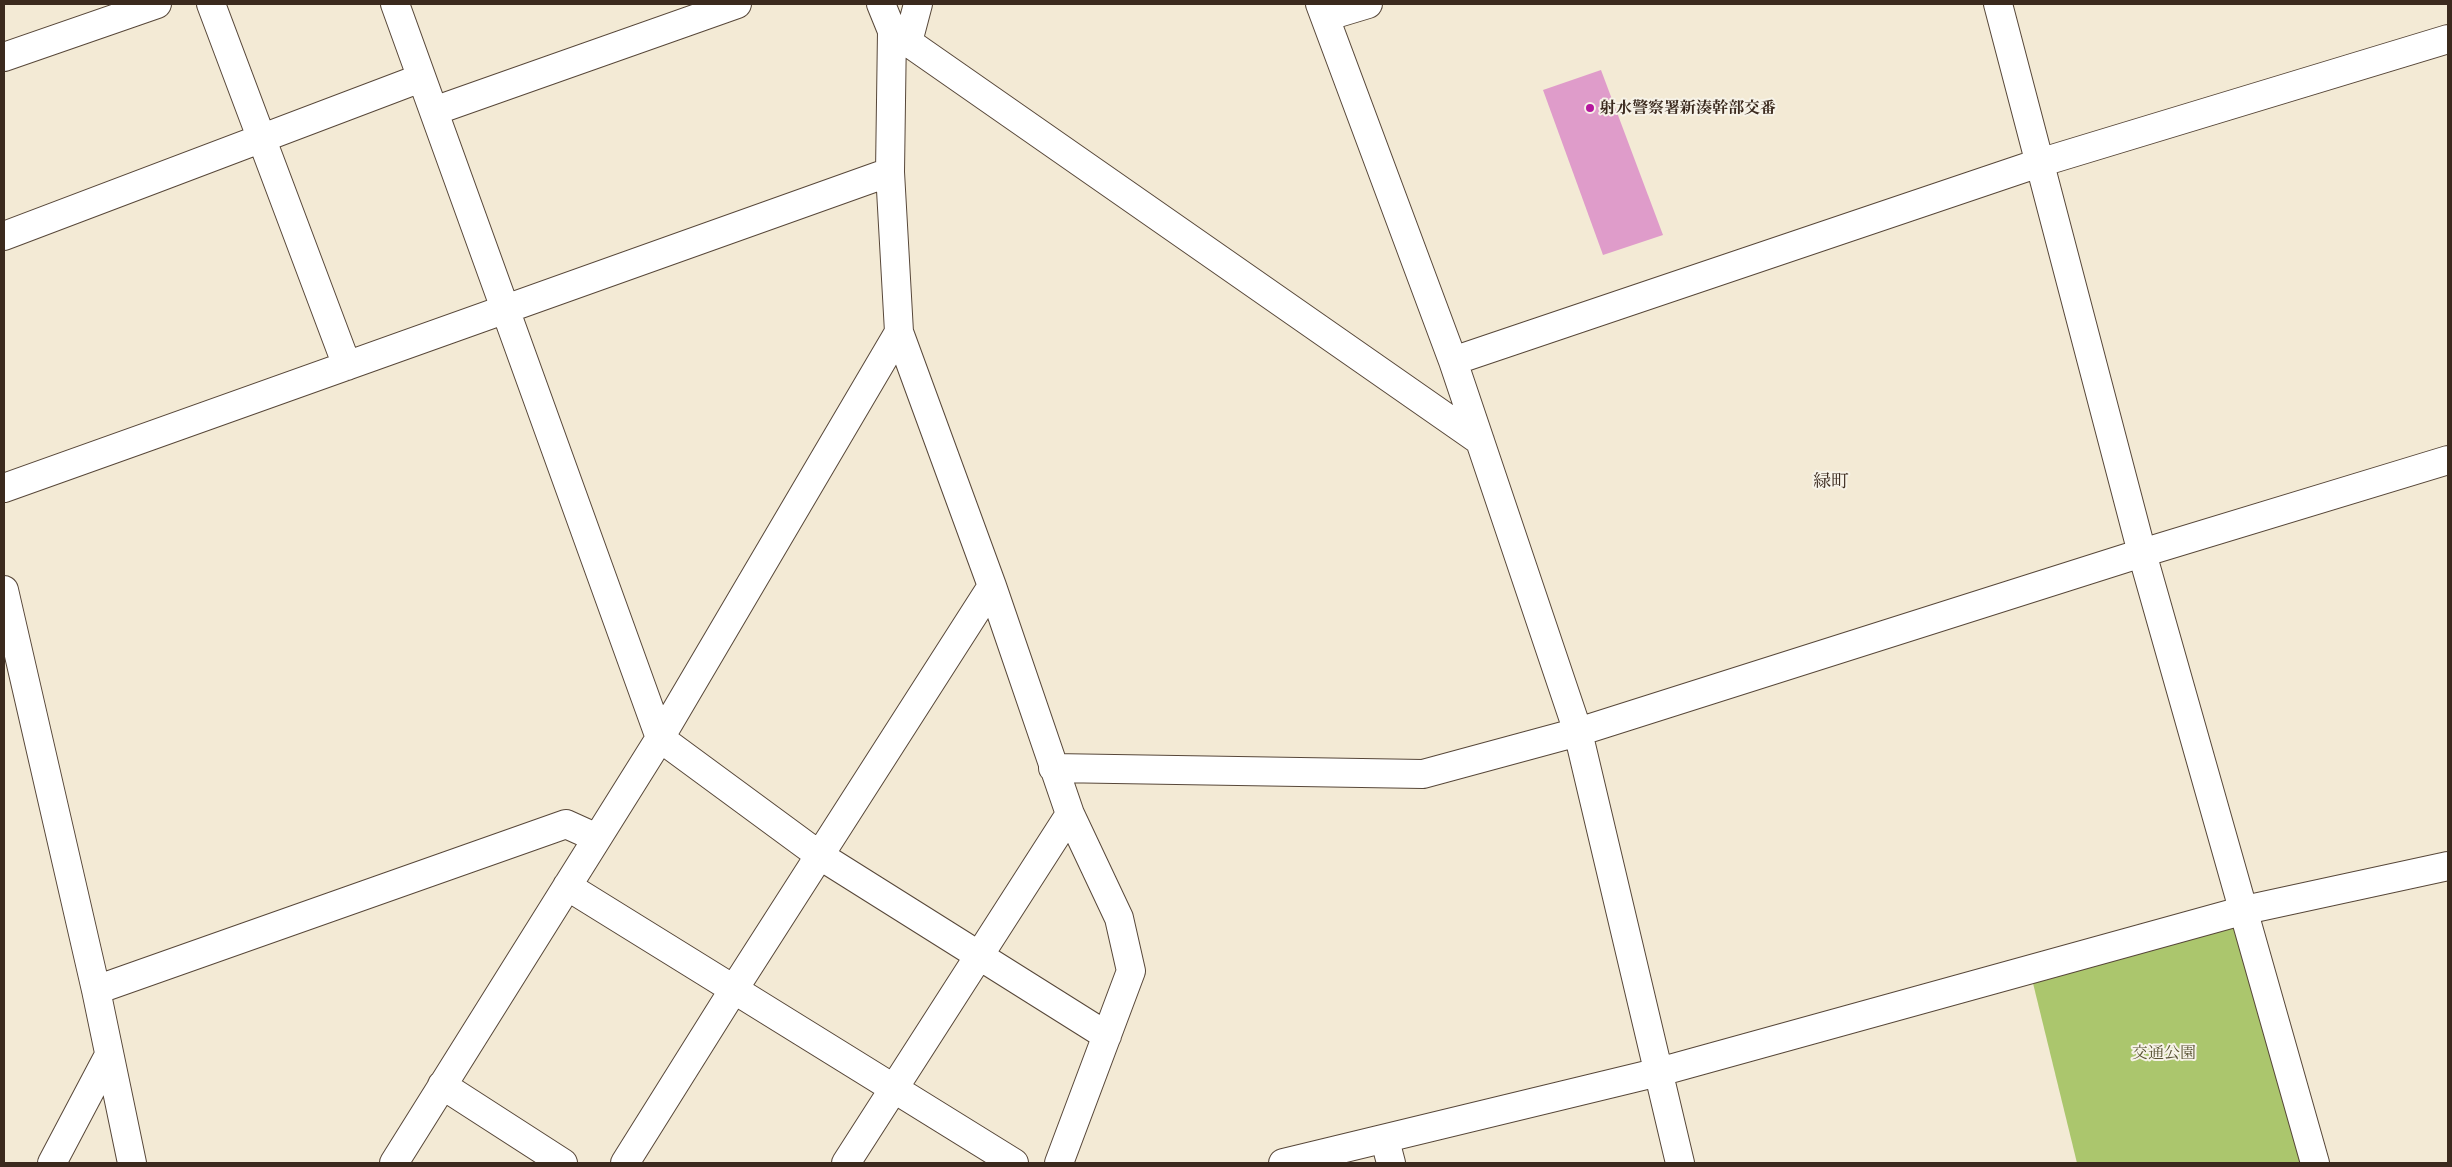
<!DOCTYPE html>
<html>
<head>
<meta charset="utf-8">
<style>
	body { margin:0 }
	#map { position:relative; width:2452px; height:1167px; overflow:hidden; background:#f3ead5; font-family:"Libre Caslon Text",serif }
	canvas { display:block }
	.frame { position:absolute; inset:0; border:5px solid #3b2a1e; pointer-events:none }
</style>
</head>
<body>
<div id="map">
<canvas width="2452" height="1167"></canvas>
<div class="frame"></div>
</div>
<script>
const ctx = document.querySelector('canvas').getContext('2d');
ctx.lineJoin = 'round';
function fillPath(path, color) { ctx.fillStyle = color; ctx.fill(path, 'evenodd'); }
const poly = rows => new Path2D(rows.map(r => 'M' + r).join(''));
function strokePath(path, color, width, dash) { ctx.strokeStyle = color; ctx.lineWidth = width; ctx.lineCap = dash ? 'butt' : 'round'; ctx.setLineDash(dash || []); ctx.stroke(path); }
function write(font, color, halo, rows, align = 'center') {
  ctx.font = font + ' "Libre Caslon Text","Noto Serif JP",serif'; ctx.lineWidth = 4; ctx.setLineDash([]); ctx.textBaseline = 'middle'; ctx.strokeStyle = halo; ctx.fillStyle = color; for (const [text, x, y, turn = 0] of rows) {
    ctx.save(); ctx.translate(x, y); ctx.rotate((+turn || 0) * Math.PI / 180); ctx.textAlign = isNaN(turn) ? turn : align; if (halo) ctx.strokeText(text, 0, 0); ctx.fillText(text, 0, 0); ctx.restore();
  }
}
fillPath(poly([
	[2238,920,2313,1163,2077,1163,2031,975]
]), '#abc66d');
fillPath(poly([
	[1601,70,1663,235,1603,255,1543,90]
]), '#df9cca');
const minor = poly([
	[211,4,347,366],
	[395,4,660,738,819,855,1107,1036],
	[881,4,892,31,890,172,899,332,992,586,1070,814,1119,918,1131,971,1059,1163],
	[1320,4,1453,361,1578,732,1680,1163],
	[1998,4,2142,553,2315,1163],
	[1325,17,1368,4],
	[892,31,1480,441],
	[908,42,918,4],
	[4,57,157,4],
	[434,111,737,4],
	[4,236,421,78],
	[1453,361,2039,163,2448,39],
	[4,488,890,172],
	[4,590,96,990,132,1163],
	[1053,768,1423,774,1578,732,2142,553,2448,460],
	[567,886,1014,1163],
	[96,990,566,824,597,838],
	[442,1085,563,1163],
	[1385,1140,1391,1163],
	[52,1163,109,1055],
	[394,1163,660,738,899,332],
	[625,1163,734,989,992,586],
	[846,1163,1070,814],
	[1283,1163,1659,1072,2245,910,2448,866]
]);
strokePath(minor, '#574739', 30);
strokePath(minor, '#fff', 28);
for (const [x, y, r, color] of [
	[1590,108,5,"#b5179e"]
]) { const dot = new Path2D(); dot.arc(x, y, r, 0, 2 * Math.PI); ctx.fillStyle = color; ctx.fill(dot); strokePath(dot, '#f7f3e8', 2); }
write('bold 16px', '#3b2a1e', '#f7f3e8', [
	["射水警察署新湊幹部交番",1600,108]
], 'left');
write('16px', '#575132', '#f7f3e8', [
	["交通公園",2164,1053]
]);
write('18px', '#3b2a1e', '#f7f3e8', [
	["緑町",1831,482]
]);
</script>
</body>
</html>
